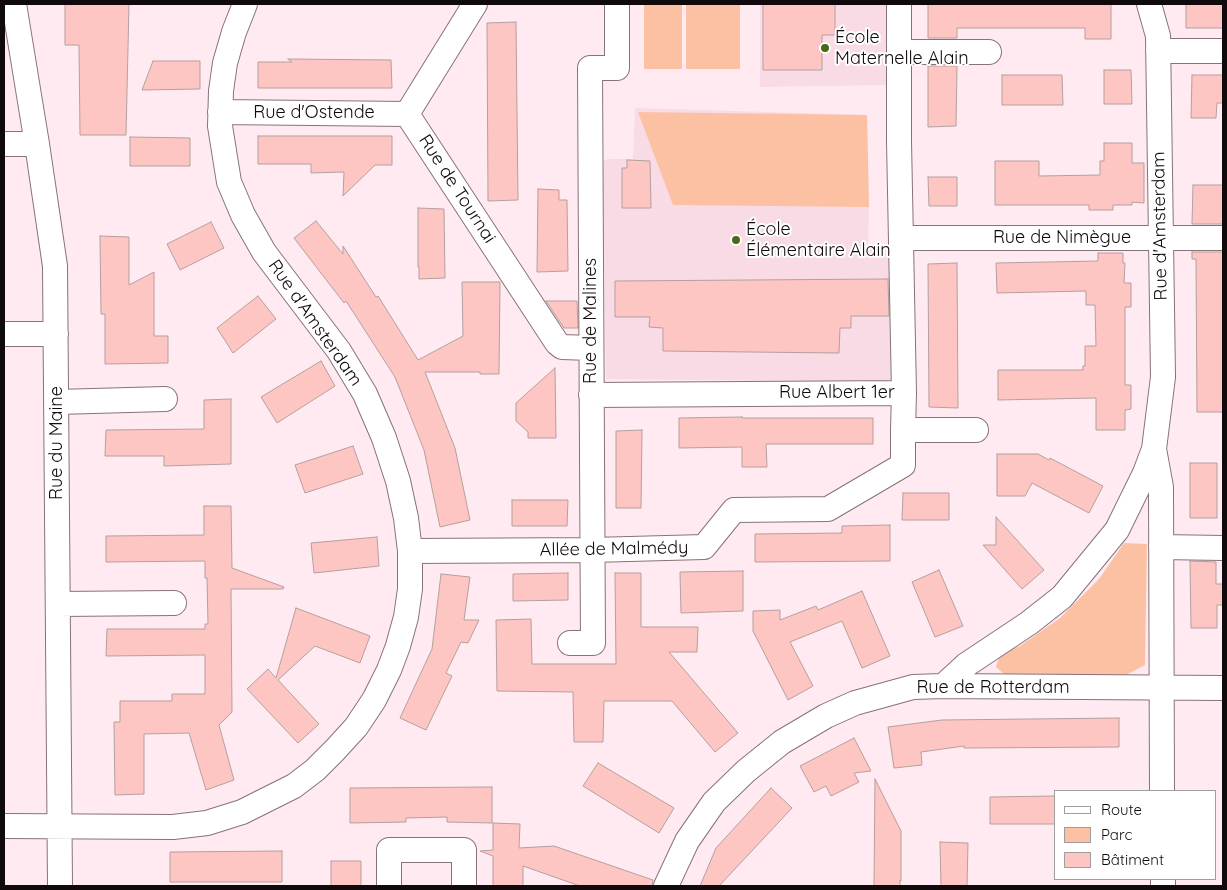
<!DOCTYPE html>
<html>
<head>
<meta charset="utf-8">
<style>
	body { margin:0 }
	#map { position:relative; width:1227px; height:890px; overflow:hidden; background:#ffeaf1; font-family:Quicksand,sans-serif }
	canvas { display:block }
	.frame { position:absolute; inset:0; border:5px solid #110a0d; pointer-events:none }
	.legend { position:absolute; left:1054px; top:790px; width:162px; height:90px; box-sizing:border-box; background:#fff; border:1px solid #a09d9e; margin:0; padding:6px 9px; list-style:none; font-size:15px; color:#110a0d }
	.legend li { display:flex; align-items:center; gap:10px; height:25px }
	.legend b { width:25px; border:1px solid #a09d9e }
</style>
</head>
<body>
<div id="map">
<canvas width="1227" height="890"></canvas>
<div class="frame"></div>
<ul class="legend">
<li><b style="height:6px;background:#fff"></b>Route</li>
<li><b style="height:14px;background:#fcc1a3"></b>Parc</li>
<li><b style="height:14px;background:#fec6c3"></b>Bâtiment</li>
</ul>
</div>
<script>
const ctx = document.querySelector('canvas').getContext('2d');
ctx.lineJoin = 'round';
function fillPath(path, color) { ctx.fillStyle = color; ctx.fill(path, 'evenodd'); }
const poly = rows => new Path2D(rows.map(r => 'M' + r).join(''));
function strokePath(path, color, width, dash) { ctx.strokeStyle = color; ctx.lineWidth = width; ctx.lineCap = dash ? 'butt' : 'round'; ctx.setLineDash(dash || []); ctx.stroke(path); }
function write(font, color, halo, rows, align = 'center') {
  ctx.font = font + ' Quicksand,sans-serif'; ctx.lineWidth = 4; ctx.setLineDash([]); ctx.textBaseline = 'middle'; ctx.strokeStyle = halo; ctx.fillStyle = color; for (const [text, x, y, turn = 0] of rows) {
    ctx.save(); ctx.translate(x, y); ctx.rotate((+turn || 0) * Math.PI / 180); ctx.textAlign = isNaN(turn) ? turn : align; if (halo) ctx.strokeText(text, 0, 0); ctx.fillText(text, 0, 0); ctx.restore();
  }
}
fillPath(poly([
	[760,4,888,4,890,85,760,87],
	[635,108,867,115,869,207,868,248,890,249,891,382,606,379,603,160,611,159,633,159]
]), '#f8dbe5');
fillPath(poly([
	[644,4,682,4,682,69,644,69],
	[686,4,740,4,740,69,686,69],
	[638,112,867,115,869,207,673,205],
	[1124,543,1147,544,1145,665,1126,675,1004,674,996,667,1000,654,1020,646,1060,618,1099,579]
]), '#fcc1a3');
const building = poly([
	[65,4,129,4,126,135,80,135,79,45,65,45,65,4],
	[763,4,835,4,835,35,822,35,822,70,763,70,763,4],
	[928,4,1111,4,1111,39,1085,39,1085,28,957,28,957,38,928,38,928,4],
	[1186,4,1223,4,1223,28,1186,28,1186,4],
	[516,22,518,200,488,201,487,23,516,22],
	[288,59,391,60,392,88,258,88,258,62,292,62,288,59],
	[153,61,200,61,200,89,142,90,153,61],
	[928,66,957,66,956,126,928,127,928,66],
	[1104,70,1131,70,1132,104,1104,104,1104,70],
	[1002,75,1062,75,1063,105,1002,105,1002,75],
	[1192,75,1223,75,1223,103,1217,103,1216,118,1191,118,1192,75],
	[258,136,392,136,392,165,375,165,343,196,344,172,311,173,311,164,258,164,258,136],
	[130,137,190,138,190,166,130,166,130,137],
	[1104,143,1132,143,1132,163,1144,163,1144,203,1132,202,1132,205,1113,205,1113,210,1089,210,1089,205,995,205,995,161,1039,161,1039,176,1100,175,1100,161,1104,161,1104,143],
	[627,160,650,161,651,208,622,208,622,168,627,168,627,160],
	[928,177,957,177,957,206,929,206,928,177],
	[1193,185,1223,185,1223,224,1192,224,1193,185],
	[538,189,559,190,559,200,567,200,568,271,537,272,538,189],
	[418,208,444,209,445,278,419,279,419,267,418,267,418,208],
	[316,221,343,254,343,246,376,297,378,296,418,360,463,336,462,282,500,282,499,374,480,374,480,372,425,372,455,448,470,520,440,527,424,450,395,377,346,301,344,303,294,238,316,221],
	[211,222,224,248,180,270,167,244,211,222],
	[100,236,129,237,129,285,154,272,154,336,168,336,168,363,105,364,105,314,101,314,100,236],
	[1192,252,1223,252,1223,412,1197,412,1196,259,1192,259,1192,252],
	[1098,253,1123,253,1123,263,1125,263,1124,283,1131,283,1131,307,1125,307,1125,385,1131,385,1131,409,1125,410,1125,430,1096,430,1096,398,998,400,998,370,1083,370,1083,366,1085,366,1085,346,1096,346,1095,305,1086,305,1086,291,997,293,996,263,1098,261,1098,253],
	[957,263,958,408,929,407,928,264,957,263],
	[888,279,889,316,851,316,851,328,840,328,839,353,663,351,663,328,649,327,650,317,615,317,615,281,888,279],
	[258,296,276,319,233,353,217,328,258,296],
	[546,301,577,301,578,328,564,328,546,301],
	[321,361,335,386,277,423,261,397,321,361],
	[555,368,556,438,528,438,528,432,516,421,516,403,555,368],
	[231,399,231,464,164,466,164,456,105,456,106,430,204,429,204,400,231,399],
	[742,417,742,418,873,418,873,444,766,444,767,467,742,467,742,447,679,448,679,418,742,417],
	[642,430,641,508,616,508,616,431,642,430],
	[353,446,363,474,305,493,295,465,353,446],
	[997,454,1038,454,1049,460,1050,458,1103,486,1089,513,1032,483,1025,496,997,496,997,454],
	[1190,463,1217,463,1217,518,1190,518,1190,463],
	[903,493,949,493,949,520,902,520,903,493],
	[512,500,568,500,567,526,512,526,512,500],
	[204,506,231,506,232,568,284,587,283,589,231,589,232,712,219,725,234,780,206,790,189,733,144,734,144,794,115,795,114,722,120,722,120,701,172,701,172,694,205,694,205,655,106,656,107,629,205,629,205,624,208,624,207,578,205,578,205,561,106,562,106,536,204,535,204,506],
	[996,517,1044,570,1022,589,983,545,996,545,996,517],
	[890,525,890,561,755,562,755,534,842,533,842,526,890,525],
	[377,537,379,566,314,573,311,543,377,537],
	[1190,561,1216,562,1216,584,1223,584,1223,605,1217,605,1217,628,1191,628,1190,561],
	[939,570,963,626,935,637,912,582,939,570],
	[743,571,743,611,681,613,680,572,743,571],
	[568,573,568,600,513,601,513,574,568,573],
	[615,573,641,573,641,627,698,627,697,652,669,652,738,733,715,752,672,701,604,701,603,742,574,742,573,692,497,691,496,620,531,619,532,664,616,664,615,573],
	[441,574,470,577,464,620,479,620,468,643,461,642,446,673,452,676,426,730,400,718,432,649,441,574],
	[862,591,890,656,862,668,842,621,790,642,813,686,788,700,753,631,753,611,780,610,780,620,816,606,818,610,862,591],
	[296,608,370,636,360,663,315,646,278,680,319,724,298,743,247,689,268,669,276,678,296,608],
	[1119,718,1119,747,964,748,964,746,921,752,922,765,894,768,888,727,942,720,1119,718],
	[854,738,871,771,854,773,859,782,831,796,826,786,814,792,800,766,854,738],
	[598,763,674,808,659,833,583,786,598,763],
	[875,779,901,831,901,881,900,880,900,886,874,886,875,779],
	[492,787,492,823,447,822,447,817,406,818,406,822,350,823,350,788,492,787],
	[771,788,792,808,719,886,700,886,716,848,771,788],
	[1055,796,1056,798,1056,824,990,824,990,797,1055,796],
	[493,823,520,824,519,848,554,846,653,880,652,886,580,886,523,866,523,886,493,886,493,856,480,851,493,850,493,823],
	[940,842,968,843,967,886,941,886,940,842],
	[282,851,282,882,170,882,170,852,282,851],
	[331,861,361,861,361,886,331,886,331,861]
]);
fillPath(building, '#fec6c3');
strokePath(building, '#b49f9e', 1);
const street = poly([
	[14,4,37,144,55,266,60,886],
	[475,4,407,114,557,343,562,347,591,348],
	[899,4,899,141,904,393,903,430],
	[1158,51,1223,51],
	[899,52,989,52],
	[220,112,407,114],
	[4,144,37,144],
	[901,238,1223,238],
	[4,334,56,334],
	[591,395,904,393],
	[57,402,165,399],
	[1154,449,1161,487,1162,791],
	[1161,547,1223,548],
	[410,551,592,550,704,547,734,510,828,509,903,465,903,430,976,430],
	[58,604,174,603],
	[570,643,593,643,590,68,617,68,617,4],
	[943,686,966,665,1029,623,1062,597,1117,530,1145,473,1154,449,1163,377,1158,36,1149,4],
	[4,826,173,827,207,823,242,812,294,786,315,770,335,750,356,727,374,700,389,670,398,646,406,617,410,589,410,551,406,518,398,481,384,438,365,394,339,351,264,252,243,215,229,182,220,126,221,91,225,63,234,32,245,4],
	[1163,879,1163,886],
	[389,886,389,850,464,850,464,886],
	[666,886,687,841,714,802,746,771,782,742,826,716,855,703,913,687,943,686,1223,688]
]);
strokePath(street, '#867379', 26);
strokePath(street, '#fff', 24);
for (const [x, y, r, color] of [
	[825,48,5,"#4a6719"],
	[736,240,5,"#4a6719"]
]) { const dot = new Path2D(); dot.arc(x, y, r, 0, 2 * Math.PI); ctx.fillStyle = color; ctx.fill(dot); strokePath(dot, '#fff', 2); }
write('18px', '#110a0d', '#fff', [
	["École",835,38],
	["Maternelle Alain",835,59],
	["École",746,230],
	["Élémentaire Alain",746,251]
], 'left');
write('18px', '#110a0d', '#fff', [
	["Rue d'Ostende",314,113],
	["Rue de Tournai",457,189,57],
	["Rue d'Amsterdam",1160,226,-91],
	["Rue de Nimègue",1062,238],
	["Rue de Malines",591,321,-90],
	["Rue d'Amsterdam",315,323,55],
	["Rue Albert 1er",837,393],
	["Rue du Maine",57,443,-90],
	["Allée de Malmédy",614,549,-1],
	["Rue de Rotterdam",993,688]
]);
</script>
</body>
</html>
